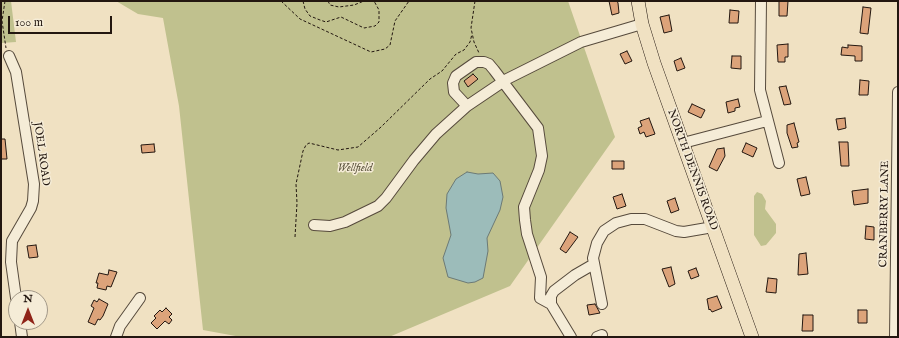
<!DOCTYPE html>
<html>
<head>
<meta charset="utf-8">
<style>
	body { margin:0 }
	#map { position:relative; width:899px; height:338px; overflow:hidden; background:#f0e1c2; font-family:"IM FELL English",serif }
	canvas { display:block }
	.frame { position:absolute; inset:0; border:2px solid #231710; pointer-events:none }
	.north { position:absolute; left:8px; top:290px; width:40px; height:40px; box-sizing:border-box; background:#f5ecd7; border:1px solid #a19787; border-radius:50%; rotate:0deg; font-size:11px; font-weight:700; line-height:16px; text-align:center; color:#231710 }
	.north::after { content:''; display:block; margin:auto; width:14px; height:18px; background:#8f2418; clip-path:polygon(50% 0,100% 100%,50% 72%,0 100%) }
	.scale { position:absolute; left:8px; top:16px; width:104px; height:18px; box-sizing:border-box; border:2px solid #231710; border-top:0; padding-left:5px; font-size:12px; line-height:14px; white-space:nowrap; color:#231710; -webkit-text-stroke:3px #f5ecd7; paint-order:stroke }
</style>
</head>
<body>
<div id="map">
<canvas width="899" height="338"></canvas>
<div class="frame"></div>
<div class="north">N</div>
<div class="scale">100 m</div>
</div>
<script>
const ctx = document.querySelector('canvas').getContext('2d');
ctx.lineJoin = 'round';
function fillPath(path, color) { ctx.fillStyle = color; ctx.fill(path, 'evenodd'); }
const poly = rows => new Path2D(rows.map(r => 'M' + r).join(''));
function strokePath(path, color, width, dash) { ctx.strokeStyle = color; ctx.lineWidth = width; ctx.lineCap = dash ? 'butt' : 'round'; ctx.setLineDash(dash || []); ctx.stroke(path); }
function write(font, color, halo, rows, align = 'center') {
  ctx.font = font + ' "IM FELL English",serif'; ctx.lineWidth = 3; ctx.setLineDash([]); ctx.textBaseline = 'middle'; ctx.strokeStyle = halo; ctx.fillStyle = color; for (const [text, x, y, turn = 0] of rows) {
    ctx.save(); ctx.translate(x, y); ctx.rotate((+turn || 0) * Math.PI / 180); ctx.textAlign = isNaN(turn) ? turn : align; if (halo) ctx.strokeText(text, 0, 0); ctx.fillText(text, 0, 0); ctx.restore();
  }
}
fillPath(poly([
	[1,1,11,1,16,42,1,43],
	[116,1,568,1,615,137,510,286,389,337,241,337,203,330,179,106,163,18,138,14],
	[757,192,762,194,766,201,765,209,776,224,776,233,766,245,761,246,754,235,754,196]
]), '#c0c18e');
const water = poly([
	[467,172,478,174,493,173,500,181,503,197,500,210,487,238,488,251,483,278,475,282,468,283,448,277,443,258,451,235,446,208,447,194,456,179,467,172]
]);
fillPath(water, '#9cbcba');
strokePath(water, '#6c7a76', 1);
const building = poly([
	[609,1,617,1,618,3,619,13,612,15,609,1],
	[779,1,788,1,787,16,779,16,779,1],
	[863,7,871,8,868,34,860,33,863,7],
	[730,10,739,11,738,23,729,23,730,10],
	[669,15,672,31,664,33,660,17,669,15],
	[788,44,788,57,785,57,785,62,778,62,777,45,788,44],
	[848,45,862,46,862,61,855,61,855,56,841,55,842,47,848,48,848,45],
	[627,51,632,61,625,64,620,54,627,51],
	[732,56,741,56,741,69,731,68,732,56],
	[681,58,685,68,677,71,674,61,681,58],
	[473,74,478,79,468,87,464,81,473,74],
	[860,80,869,81,868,95,859,95,860,80],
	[786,86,791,104,784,105,779,87,786,86],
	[738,99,740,107,735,108,735,111,728,113,726,102,738,99],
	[692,104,705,110,701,118,688,112,692,104],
	[649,118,655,134,646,137,644,132,640,134,638,128,642,126,640,121,649,118],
	[845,118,846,128,838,130,836,119,845,118],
	[794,123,799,142,797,143,798,147,792,148,787,133,787,125,794,123],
	[1,139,5,139,7,159,1,159,1,139],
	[839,142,848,142,849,166,841,166,839,142],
	[746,143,757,148,753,157,742,152,746,143],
	[154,144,155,152,142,153,141,145,154,144],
	[724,148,725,156,717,171,709,167,717,149,724,148],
	[612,161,624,161,624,169,612,169,612,161],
	[806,177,810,194,801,196,797,179,806,177],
	[868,189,868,203,854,205,852,191,868,189],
	[622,194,626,206,617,209,613,197,622,194],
	[675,198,679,210,671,213,667,201,675,198],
	[866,226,874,227,874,240,865,239,866,226],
	[570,232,578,237,566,253,560,249,570,232],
	[36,245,38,257,29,258,27,246,36,245],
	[806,253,808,274,798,275,799,254,806,253],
	[671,267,675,284,669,287,662,269,671,267],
	[696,268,699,276,691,279,688,271,696,268],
	[109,270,117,272,111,287,107,286,106,290,97,288,98,283,96,283,99,273,108,275,109,270],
	[768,278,777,279,776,293,766,292,768,278],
	[717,296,722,308,712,312,710,309,709,310,707,299,717,296],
	[99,299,108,304,103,316,100,320,98,319,95,325,88,322,94,308,91,306,94,300,97,302,99,299],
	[595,304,600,313,589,315,587,305,595,304],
	[166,308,172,314,169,317,172,320,169,324,165,321,157,329,151,323,156,318,154,316,160,310,162,312,166,308],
	[858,310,867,310,867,323,858,323,858,310],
	[803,315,813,315,813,331,802,331,803,315]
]);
fillPath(building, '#dca37a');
strokePath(building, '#231710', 1);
const minor = poly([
	[761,1,760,90,779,163],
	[9,56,16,72,34,184,33,201,31,208,12,241,11,262,16,298],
	[467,106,454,92,453,83,456,76,476,62,484,62,489,64,494,70,538,128,542,156,539,170,524,207,525,220,527,234,541,277,540,298,551,304,571,337],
	[683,143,767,121],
	[314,225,330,226,345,222,378,206,386,198,414,160,436,134,467,106,507,79,581,42,642,24],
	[551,304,551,296,554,291,575,275,594,264],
	[602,304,593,258,597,243,604,231,616,223,631,219,645,219,676,231,684,232,713,227],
	[20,322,22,337],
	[116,337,120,326,140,298],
	[597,337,602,335],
	[895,337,898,92]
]);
const major = poly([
	[638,1,642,24,654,63,752,337]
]);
strokePath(minor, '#564a3c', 12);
strokePath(major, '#231710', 14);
strokePath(poly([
	[5,1,2,21,6,48],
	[281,1,300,19,371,52,385,49,390,45,395,21,409,1],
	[303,1,305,9,310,16,320,20,326,22,341,17,364,28,375,26,379,22,379,10,374,1],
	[328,1,330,5,339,7,354,5,364,1],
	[475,1,471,28,474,42,479,53],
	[295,237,297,203,296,184,303,151,306,145,309,143,338,150,358,147,381,127,430,79,442,71,456,54,464,50,470,42,472,34]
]), '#231710', 1, [3, 2]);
strokePath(minor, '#f5ecd7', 10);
strokePath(major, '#f0e1c2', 13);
write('11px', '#231710', '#f5ecd7', [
	["JOEL ROAD",41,154,82],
	["NORTH DENNIS ROAD",692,170,70],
	["CRANBERRY LANE",885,214,-89]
]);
write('italic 11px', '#5a523c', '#f5ecd7', [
	["Wellfield",355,169]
]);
</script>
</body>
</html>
